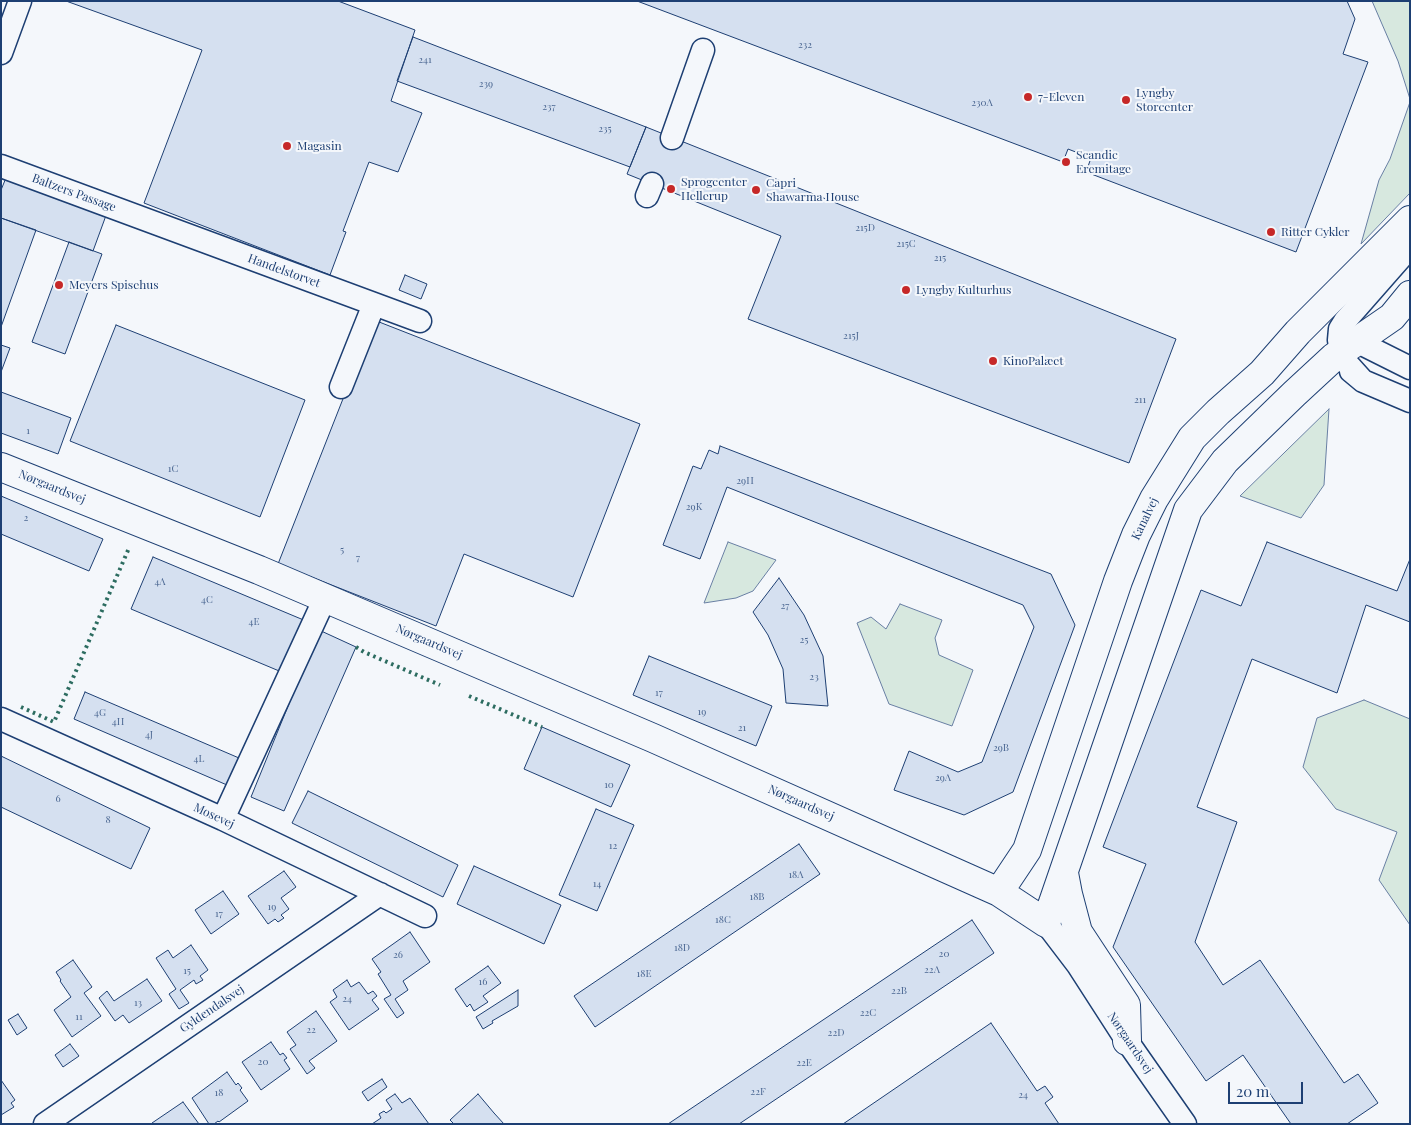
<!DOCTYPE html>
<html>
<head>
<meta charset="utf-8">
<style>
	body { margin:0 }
	#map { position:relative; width:1411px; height:1125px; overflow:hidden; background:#f4f7fb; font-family:"Playfair Display",serif }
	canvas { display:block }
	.frame { position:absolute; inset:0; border:2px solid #1d3f73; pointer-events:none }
	.scale { position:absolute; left:1228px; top:1082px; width:75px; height:22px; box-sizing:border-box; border:2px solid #1d3f73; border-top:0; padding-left:6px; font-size:15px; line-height:18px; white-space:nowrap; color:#1d3f73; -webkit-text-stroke:4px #f4f7fb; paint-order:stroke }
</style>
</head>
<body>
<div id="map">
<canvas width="1411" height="1125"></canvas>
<div class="frame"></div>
<div class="scale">20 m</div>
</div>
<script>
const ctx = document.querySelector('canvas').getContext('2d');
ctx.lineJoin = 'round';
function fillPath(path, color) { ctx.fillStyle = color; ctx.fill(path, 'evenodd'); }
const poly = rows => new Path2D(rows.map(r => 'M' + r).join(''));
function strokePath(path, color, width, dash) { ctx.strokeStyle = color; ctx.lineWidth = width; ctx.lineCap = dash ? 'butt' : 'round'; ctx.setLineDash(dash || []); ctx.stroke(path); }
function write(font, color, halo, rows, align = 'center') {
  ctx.font = font + ' "Playfair Display",serif'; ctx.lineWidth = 4; ctx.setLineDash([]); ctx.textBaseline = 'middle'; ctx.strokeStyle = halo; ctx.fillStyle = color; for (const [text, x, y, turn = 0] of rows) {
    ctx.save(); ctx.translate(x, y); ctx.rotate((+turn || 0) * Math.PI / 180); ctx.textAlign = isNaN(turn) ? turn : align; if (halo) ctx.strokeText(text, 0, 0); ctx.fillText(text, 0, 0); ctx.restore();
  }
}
const green = poly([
	[1372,1,1410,1,1410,99,1398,61,1372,1],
	[1410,102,1410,193,1361,244,1379,180,1390,159,1410,102],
	[1329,409,1324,485,1301,518,1240,496,1329,409],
	[728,542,776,560,753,591,736,598,704,603,728,542],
	[900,604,942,620,935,638,939,655,973,670,952,726,889,704,857,623,871,617,886,629,900,604],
	[1364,700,1410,719,1410,925,1379,880,1397,832,1336,809,1303,767,1317,718,1364,700]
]);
fillPath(green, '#d7e8df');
strokePath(green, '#687fa3', 1);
const building = poly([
	[338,1,415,30,391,101,422,113,398,172,369,162,343,231,346,232,330,275,144,203,202,50,66,1,338,1],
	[637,1,1347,1,1355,19,1343,54,1368,62,1296,252,1086,172,1091,158,1068,149,1063,162,637,1],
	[413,37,646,127,630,167,397,81,413,37],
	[646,127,1176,339,1129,463,748,319,781,236,627,174,646,127],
	[8,173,108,210,93,251,1,218,1,190,8,173],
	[1,218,36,230,1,327,1,218],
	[69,242,102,254,65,354,32,342,69,242],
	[405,275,427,284,421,299,399,290,405,275],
	[374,320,640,424,573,597,464,554,436,626,278,564,374,320],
	[116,325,305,400,260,517,70,441,116,325],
	[1,345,10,348,1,372,1,345],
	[1,392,71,418,58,454,1,433,1,392],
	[720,446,1051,574,1075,625,1013,792,964,815,894,790,909,751,958,772,982,762,1034,627,1023,605,727,487,700,559,663,545,693,466,701,469,709,450,718,454,720,446],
	[1,496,103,539,89,571,1,534,1,496],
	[1267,542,1397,591,1410,559,1410,622,1366,605,1337,693,1252,659,1197,807,1237,822,1195,942,1223,985,1260,960,1344,1083,1358,1074,1378,1103,1347,1124,1291,1124,1243,1055,1206,1081,1113,947,1146,864,1103,847,1201,590,1241,606,1267,542],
	[153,557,306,621,284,673,131,609,153,557],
	[779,578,804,615,823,656,828,706,786,703,783,669,768,635,753,612,779,578],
	[319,630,356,647,284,811,251,797,319,630],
	[649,656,772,706,756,746,633,695,649,656],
	[85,692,239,758,227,785,74,719,85,692],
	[542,727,630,765,611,807,524,769,542,727],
	[1,756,150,828,131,869,1,807,1,756],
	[308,791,458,865,443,897,292,823,308,791],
	[596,809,634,825,597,911,559,895,596,809],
	[799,844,820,874,595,1027,574,996,799,844],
	[474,866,561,905,544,944,457,904,474,866],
	[284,871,296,887,281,898,289,909,281,915,284,918,278,922,275,919,268,924,248,896,284,871],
	[223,891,239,914,211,934,195,910,223,891],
	[972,920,994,953,739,1124,668,1124,972,920],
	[410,932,430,962,403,981,408,990,395,999,404,1013,397,1018,384,999,391,995,378,974,381,972,372,959,410,932],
	[191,945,208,970,200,976,203,980,196,984,194,980,180,990,189,1003,179,1009,169,994,176,989,156,958,168,950,173,958,191,945],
	[73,960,92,987,84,993,101,1016,72,1037,54,1010,71,997,60,981,61,980,56,972,73,960],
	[488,966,501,983,483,996,488,1002,474,1011,470,1004,467,1007,455,989,488,966],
	[147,979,162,1001,129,1023,123,1015,115,1021,99,998,107,991,114,1001,147,979],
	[347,980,351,987,359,982,368,994,373,991,377,996,372,1000,379,1009,349,1030,330,1002,337,997,333,990,347,980],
	[518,990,518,1006,492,1021,493,1023,483,1029,476,1017,518,990],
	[316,1011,337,1041,309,1061,315,1068,307,1074,290,1049,296,1045,287,1032,316,1011],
	[18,1014,27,1028,17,1035,8,1020,18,1014],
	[991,1023,1037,1091,1045,1086,1053,1097,1045,1103,1059,1124,843,1124,991,1023],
	[271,1042,280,1055,283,1053,287,1058,284,1060,290,1069,261,1090,242,1062,271,1042],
	[70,1044,79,1056,63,1067,55,1055,70,1044],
	[227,1072,236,1085,238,1083,242,1088,240,1090,248,1101,219,1122,218,1121,214,1124,209,1124,192,1098,227,1072],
	[382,1079,387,1087,368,1101,362,1092,382,1079],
	[1,1080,15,1100,11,1103,14,1107,1,1115,1,1080],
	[395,1094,402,1103,410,1098,429,1124,372,1124,381,1118,379,1114,384,1111,386,1113,392,1109,386,1100,395,1094],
	[478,1094,494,1113,504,1124,454,1124,450,1120,478,1094],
	[183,1102,199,1124,153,1124,152,1123,183,1102]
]);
fillPath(building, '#d5e0f0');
strokePath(building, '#1d3f73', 1);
const street = poly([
	[1,53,20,1],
	[672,138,703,50],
	[1,166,420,321],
	[647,196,652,184],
	[1356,341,1410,368],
	[1351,371,1363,381,1410,401],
	[1363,381,1345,361,1341,352,1339,340,1340,329,1345,321,1410,247],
	[341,387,374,304],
	[1,719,223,819,425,916],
	[223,819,325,598],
	[1046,923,1078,965,1127,1041,1185,1124],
	[45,1124,380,894]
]);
const secondary = poly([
	[1,467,259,570,653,738,999,892,1046,923,1188,510,1225,461,1294,394,1334,357,1392,317,1410,295],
	[1064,873,1068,894,1078,932,1126,1005,1127,1041],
	[999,892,1027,850,1118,581,1136,535,1154,499,1192,438,1218,412,1262,373,1298,332,1410,220]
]);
strokePath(street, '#1d3f73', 25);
strokePath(secondary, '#1d3f73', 30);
strokePath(street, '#f4f7fb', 22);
strokePath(secondary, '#f4f7fb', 28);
strokePath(poly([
	[356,647,364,652,440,685],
	[469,696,542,727],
	[21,707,54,722,129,548]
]), '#2c6c60', 4, [2.5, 4]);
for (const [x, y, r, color] of [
	[1028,97,5,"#c62828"],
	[1126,100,5,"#c62828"],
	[287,146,5,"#c62828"],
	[1066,162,5,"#c62828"],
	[671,189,5,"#c62828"],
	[756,190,5,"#c62828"],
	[1271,232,5,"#c62828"],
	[59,285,5,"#c62828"],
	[906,290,5,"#c62828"],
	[993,361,5,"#c62828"]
]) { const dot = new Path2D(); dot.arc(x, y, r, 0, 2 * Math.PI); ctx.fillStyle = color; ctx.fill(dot); strokePath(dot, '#f4f7fb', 2); }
write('10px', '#4b6792', null, [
	["232",805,45],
	["241",425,60],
	["239",486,84],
	["230A",982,103],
	["237",549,107],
	["235",605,129],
	["215D",865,228],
	["215C",906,244],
	["215",940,258],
	["215J",851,336],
	["211",1140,400],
	["1",28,431],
	["1C",173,469],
	["29H",745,481],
	["29K",694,507],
	["2",26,518],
	["5",342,550],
	["7",358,558],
	["4A",160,582],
	["4C",207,600],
	["27",785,606],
	["4E",254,622],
	["25",804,640],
	["23",814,677],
	["17",659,693],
	["19",702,712],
	["4G",100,713],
	["4H",118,722],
	["21",742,728],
	["4J",149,735],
	["29B",1001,748],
	["4L",199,759],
	["29A",943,778],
	["10",609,785],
	["6",58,799],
	["8",108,820],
	["12",613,846],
	["18A",796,875],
	["14",597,884],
	["18B",757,897],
	["19",272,907],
	["17",219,914],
	["18C",723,920],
	["18D",682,948],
	["20",944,954],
	["26",398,955],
	["22A",932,970],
	["15",187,971],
	["18E",644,974],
	["16",483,982],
	["22B",899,991],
	["24",347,999],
	["13",138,1003],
	["22C",868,1013],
	["11",79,1017],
	["22",311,1030],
	["22D",836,1033],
	["20",263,1062],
	["22E",804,1063],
	["22F",758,1092],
	["18",219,1093],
	["24",1023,1095]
]);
write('12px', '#1d3f73', '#f4f7fb', [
	["Lyngby",1136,93],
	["Storcenter",1136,107],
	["7-Eleven",1038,97],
	["Magasin",297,146],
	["Scandic",1076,155],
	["Eremitage",1076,169],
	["Sprogcenter",681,182],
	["Hellerup",681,196],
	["Capri",766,183],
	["Shawarma House",766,197],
	["Ritter Cykler",1281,232],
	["Meyers Spisehus",69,285],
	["Lyngby Kulturhus",916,290],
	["KinoPalæet",1003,361]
], 'left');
write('12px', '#1d3f73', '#f4f7fb', [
	["Baltzers Passage",74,193,20],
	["Handelstorvet",284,271,20],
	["Nørgaardsvej",52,487,22],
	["Kanalvej",1145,519,-64],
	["Nørgaardsvej",429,642,23],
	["Nørgaardsvej",801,803,24],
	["Mosevej",214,816,25],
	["Gyldendalsvej",212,1009,-34],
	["Nørgaardsvej",1130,1043,56]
]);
</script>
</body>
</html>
